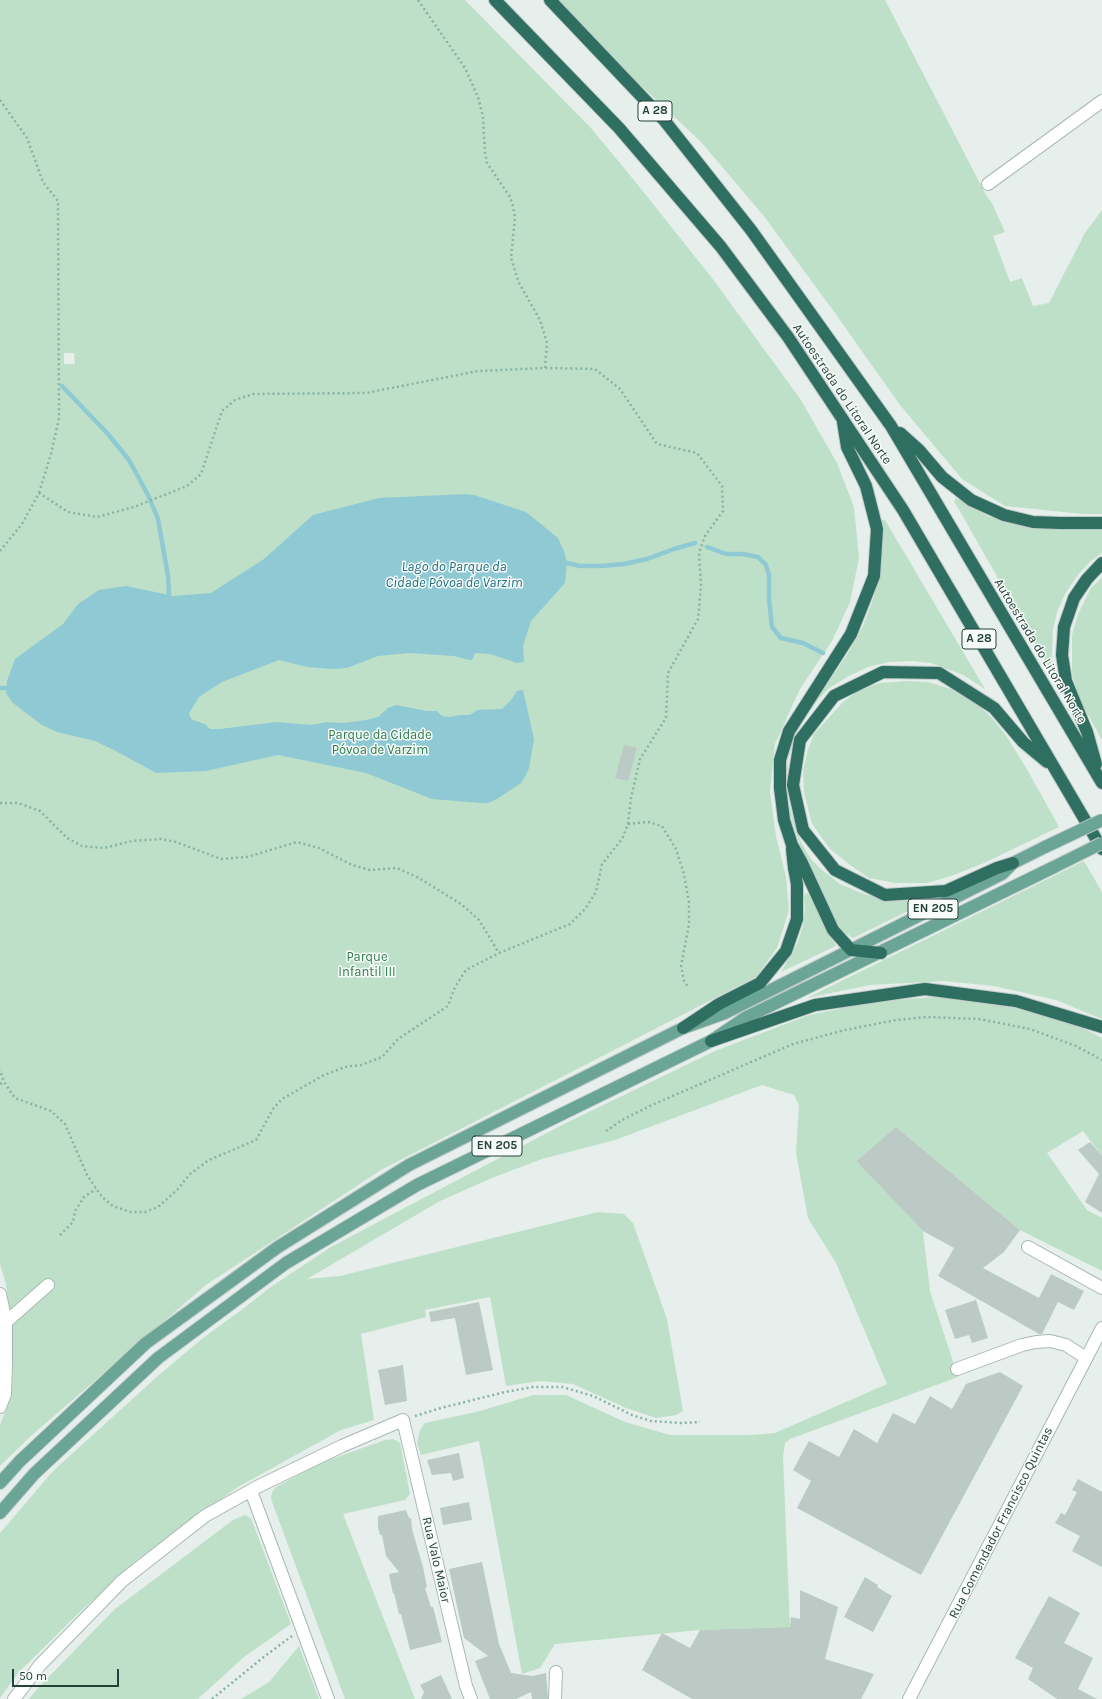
<!DOCTYPE html>
<html>
<head>
<meta charset="utf-8">
<style>
	body { margin:0 }
	#map { position:relative; width:1102px; height:1699px; overflow:hidden; background:#e6efeb; font-family:Karla,sans-serif }
	canvas { display:block }
	.scale { position:absolute; left:12px; top:1669px; width:107px; height:18px; box-sizing:border-box; border:2px solid #24423a; border-top:0; padding-left:5px; font-size:12px; line-height:14px; white-space:nowrap; color:#24423a; -webkit-text-stroke:3px #f7fbf9; paint-order:stroke }
</style>
</head>
<body>
<div id="map">
<canvas width="1102" height="1699"></canvas>
<div class="scale">50 m</div>
</div>
<script>
const ctx = document.querySelector('canvas').getContext('2d');
ctx.lineJoin = 'round';
function fillPath(path, color) { ctx.fillStyle = color; ctx.fill(path, 'evenodd'); }
const poly = rows => new Path2D(rows.map(r => 'M' + r).join(''));
function strokePath(path, color, width, dash) { ctx.strokeStyle = color; ctx.lineWidth = width; ctx.lineCap = dash ? 'butt' : 'round'; ctx.setLineDash(dash || []); ctx.stroke(path); }
function write(font, color, halo, rows, align = 'center') {
  ctx.font = font + ' Karla,sans-serif'; ctx.lineWidth = 3; ctx.setLineDash([]); ctx.textBaseline = 'middle'; ctx.strokeStyle = halo; ctx.fillStyle = color; for (const [text, x, y, turn = 0] of rows) {
    ctx.save(); ctx.translate(x, y); ctx.rotate((+turn || 0) * Math.PI / 180); ctx.textAlign = isNaN(turn) ? turn : align; if (halo) ctx.strokeText(text, 0, 0); ctx.fillText(text, 0, 0); ctx.restore();
  }
}
fillPath(poly([
	[0,0,465,0,590,127,634,180,712,278,801,400,837,463,854,507,859,558,850,602,832,641,800,689,775,744,770,791,776,836,786,877,789,910,777,948,756,977,381,1170,206,1285,32,1435,0,1466,0,1425,12,1395,13,1362,12,1332,6,1284,0,1264],
	[64,353,74,353,75,364,64,364],
	[550,0,885,0,986,195,992,203,1005,232,993,236,1010,282,1022,278,1033,306,1049,303,1085,233,1102,210,1102,514,1083,514,1005,506,962,479,900,405,832,309,763,215,701,142],
	[956,498,988,516,1016,524,1049,529,1102,530,1102,553,1091,561,1077,576,1065,594,1057,612,1053,630,1051,671,954,501],
	[882,520,885,520,985,689,963,675,931,663,912,661,889,662,868,667,847,677,828,689,817,701,799,728,788,758,787,789,789,804,794,822,801,842,811,859,822,870,840,884,864,894,895,901,918,901,920,903,920,905,853,938,839,929,834,922,802,850,787,805,785,775,786,758,798,726,847,655,863,626,873,599,880,574,882,559],
	[1102,577,1102,740,1080,700,1072,674,1072,635,1078,614,1091,588],
	[907,681,928,682,954,690,976,703,993,719,1007,737,1028,771,1059,827,984,863,954,875,927,883,895,883,869,878,850,865,830,849,812,824,804,793,803,771,808,749,814,734,843,702,861,689,880,683],
	[1084,861,1102,892,1102,1019,1056,1000,994,986,943,981,870,985,807,998],
	[806,893,809,895,836,946,781,972,797,944,803,926,805,909,804,896],
	[934,997,985,1002,1032,1012,1079,1026,1102,1038,1102,1156,1083,1131,1047,1153,1087,1210,1102,1218,1102,1271,1020,1230,896,1127,856,1161,923,1231,930,1291,958,1377,790,1439,785,1443,783,1457,790,1627,700,1630,555,1644,540,1668,522,1674,479,1441,421,1455,417,1443,420,1430,425,1423,480,1411,533,1395,566,1395,625,1422,670,1435,750,1435,775,1433,887,1384,836,1263,808,1218,796,1153,799,1105,794,1095,762,1085,615,1140,542,1159,492,1178,440,1201,307,1279,340,1276,598,1212,624,1214,633,1223,667,1319,683,1411,676,1415,656,1418,626,1408,573,1384,540,1381,506,1386,490,1297,425,1310,426,1317,361,1334,374,1420,341,1430,238,1487,137,1560,80,1612,18,1673,0,1698,0,1533,53,1471,159,1375,203,1338,244,1308,272,1286,331,1247,429,1195,564,1124,715,1051,809,1015,874,1002],
	[393,1439,400,1443,410,1494,405,1500,343,1514,415,1699,345,1699,271,1499,272,1492,276,1487,323,1462,385,1440],
	[245,1515,251,1518,291,1624,244,1657,198,1699,29,1699,38,1688,115,1609,233,1520],
	[299,1646,319,1699,241,1699,269,1682]
]), '#bfe0c8');
fillPath(poly([
	[466,494,474,495,526,512,558,538,564,551,567,563,565,583,531,621,523,646,524,662,517,663,490,654,475,653,472,660,469,660,454,656,409,653,378,656,347,668,332,669,307,667,279,660,222,682,199,697,189,713,190,717,193,720,205,724,210,729,220,729,277,722,311,725,327,722,343,723,367,720,378,717,388,708,396,705,427,711,437,711,442,716,449,717,460,715,470,715,477,710,502,709,511,700,517,691,523,690,534,739,529,768,525,777,521,783,497,799,488,803,480,803,432,799,366,773,278,755,206,771,156,773,114,750,95,741,57,732,42,725,13,703,6,693,7,681,15,659,63,624,78,604,99,590,126,586,174,596,211,593,264,559,313,515,379,498]
]), '#8ec9d4');
strokePath(poly([
	[62,386,108,434,129,460,148,495,158,519,168,576,169,594],
	[707,547,726,554,743,554,758,557,766,565,769,575,769,599,772,627,781,638,803,643,823,653],
	[567,563,580,566,601,566,624,564,647,559,674,549,695,543],
	[0,688,6,688]
]), '#8ec9d4', 4.5);
fillPath(poly([
	[624,745,637,748,628,781,615,778],
	[896,1127,1020,1230,1004,1252,983,1268,1039,1298,1051,1274,1084,1291,1074,1310,1058,1302,1042,1334,1039,1334,938,1276,954,1248,923,1231,856,1161],
	[1090,1142,1102,1156,1102,1213,1085,1202,1099,1174,1078,1150],
	[976,1300,988,1338,972,1343,969,1335,955,1339,945,1310],
	[479,1302,493,1370,466,1375,455,1318,431,1322,429,1312],
	[403,1365,407,1401,385,1405,378,1370],
	[1000,1372,1023,1386,921,1575,797,1508,811,1481,793,1470,809,1441,839,1457,854,1429,877,1443,893,1413,915,1424,930,1396,952,1409,966,1384],
	[459,1453,464,1478,453,1481,451,1473,432,1475,427,1460],
	[1078,1479,1102,1492,1102,1567,1072,1551,1080,1536,1055,1523,1061,1513,1065,1515,1077,1492,1072,1490],
	[469,1502,472,1520,443,1525,440,1508],
	[406,1510,409,1518,411,1518,412,1529,423,1567,427,1587,425,1588,431,1607,433,1607,442,1642,410,1650,401,1614,399,1614,394,1593,393,1594,389,1574,399,1572,386,1556,382,1535,380,1535,378,1528,378,1516],
	[482,1562,499,1644,511,1673,532,1676,546,1673,548,1699,532,1699,531,1692,516,1699,490,1699,475,1661,488,1656,464,1638,449,1569],
	[865,1577,878,1585,877,1587,892,1596,873,1632,844,1617],
	[800,1590,838,1607,825,1659,874,1674,861,1699,692,1699,642,1670,662,1633,690,1648,700,1630,790,1627,791,1617,800,1619],
	[1049,1596,1080,1613,1064,1643,1093,1658,1078,1689,1097,1699,1057,1699,1028,1679,1033,1668,1015,1658],
	[441,1675,452,1699,421,1699,424,1692,420,1685]
]), '#bbcac4');
const minor = poly([
	[988,184,1102,101],
	[1028,1247,1102,1288],
	[0,1294,6,1322,6,1364,5,1394,0,1407],
	[6,1322,48,1285],
	[957,1369,1022,1345,1036,1342,1050,1341,1066,1345,1086,1358],
	[251,1491,328,1699],
	[14,1699,40,1665,122,1581,205,1516,257,1487,342,1446,403,1420,466,1686,471,1699],
	[555,1699,556,1672],
	[909,1699,1102,1328]
]);
const major = poly([
	[0,1483,20,1461,146,1343,278,1247,409,1165,683,1028,725,1013,1002,874,1013,863,1045,847],
	[0,1513,34,1474,158,1358,286,1263,417,1185,711,1041,745,1018,1054,867]
]);
const highway = poly([
	[495,0,619,128,721,247,788,337,903,510,1102,849],
	[550,0,664,120,751,230,891,426,1102,783],
	[843,422,847,447,866,486,877,529,874,576,851,634,789,731,780,760,780,788,784,820,792,845,802,863,833,930,851,950,881,953],
	[900,433,919,450,942,477,971,500,1004,515,1033,522,1060,523,1102,523],
	[1096,764,1087,732,1066,681,1062,655,1064,627,1074,598,1087,579,1102,563],
	[1013,863,997,868,946,891,885,895,835,870,803,830,793,785,800,740,834,696,883,672,939,673,994,708,1023,742,1047,762],
	[683,1028,719,1004,760,983,786,951,797,919,797,884,794,868,792,849],
	[711,1041,815,1005,925,989,1016,1001,1102,1027]
]);
strokePath(minor, '#a8b8b2', 14);
strokePath(major, '#c2cac8', 14);
strokePath(highway, '#c2cac8', 14);
strokePath(poly([
	[418,0,465,68,478,97,483,117,485,153,487,163,510,197,513,206,515,217,511,258,519,283,540,320,547,343,545,368],
	[0,100,27,138,43,182,58,201,59,418,51,454,39,493],
	[0,551,22,524,39,493,68,512,97,517,134,507,187,486,201,474,222,411,235,400,253,394,366,393,478,371,545,368,595,369,620,389,657,444,697,453,722,486,723,511,705,536,699,553,701,586,698,619,668,673,666,718,640,759,631,798,628,824,622,839,602,864,596,892,585,909,570,924,499,953,466,970,455,987,448,1006,398,1039,382,1057,361,1065,345,1067,324,1075,282,1099,273,1109,256,1140,209,1160,190,1174,177,1190,158,1207,145,1212,130,1212,113,1206,102,1197,87,1175,65,1124,51,1111,15,1098,4,1082,0,1070],
	[0,803,18,803,40,811,67,838,82,846,104,848,132,841,161,839,176,842,221,859,247,857,297,842,319,848,352,865,370,870,397,868,419,878,461,904,479,920,499,953],
	[628,824,648,822,662,826,676,849,684,874,689,903,689,924,681,966,684,981,689,988],
	[0,1084,4,1082],
	[606,1131,622,1120,654,1104,793,1044,845,1030,896,1020,926,1017,979,1019,1030,1029,1076,1046,1102,1060],
	[60,1235,73,1222,75,1211,84,1197,96,1189],
	[415,1416,441,1408,505,1392,533,1387,562,1387,593,1396,632,1415,651,1421,681,1423,700,1422],
	[212,1699,265,1656,292,1636]
]), '#86b3a5', 2.5, [2, 3]);
strokePath(minor, '#fff', 12);
strokePath(major, '#6aa596', 12);
strokePath(highway, '#2f6f62', 12);
const majorBridge = poly([
	[1045,847,1102,820],
	[1054,867,1102,843]
]);
strokePath(majorBridge, '#c2cac8', 14, []);
strokePath(majorBridge, '#6aa596', 12);
for (const [x, y, w] of [
	[655,111,34],
	[979,639,34],
	[933,909,50],
	[497,1146,50]
]) { const box = new Path2D(); box.roundRect(x - w / 2, y - 10, w, 20, 3); ctx.fillStyle = '#f7fbf9'; ctx.fill(box); strokePath(box, '#24423a', 1); }
write('bold 12px', '#24423a', null, [
	["A 28",655,111],
	["A 28",979,639],
	["EN 205",933,909],
	["EN 205",497,1146]
]);
write('13px', '#24423a', '#f7fbf9', [
	["Autoestrada do Litoral Norte",842,394,56],
	["Autoestrada do Litoral Norte",1040,651,59],
	["Rua Comendador Francisco Quintas",1001,1523,-63],
	["Rua Valo Maior",436,1560,77]
]);
write('13px', '#2d7a4b', '#f7fbf9', [
	["Parque da Cidade",380,735],
	["Póvoa de Varzim",380,750],
	["Parque",367,957],
	["Infantil III",367,972]
]);
write('italic 14px', '#1c6f80', '#f7fbf9', [
	["Lago do Parque da",454,567],
	["Cidade Póvoa de Varzim",454,583]
]);
</script>
</body>
</html>
